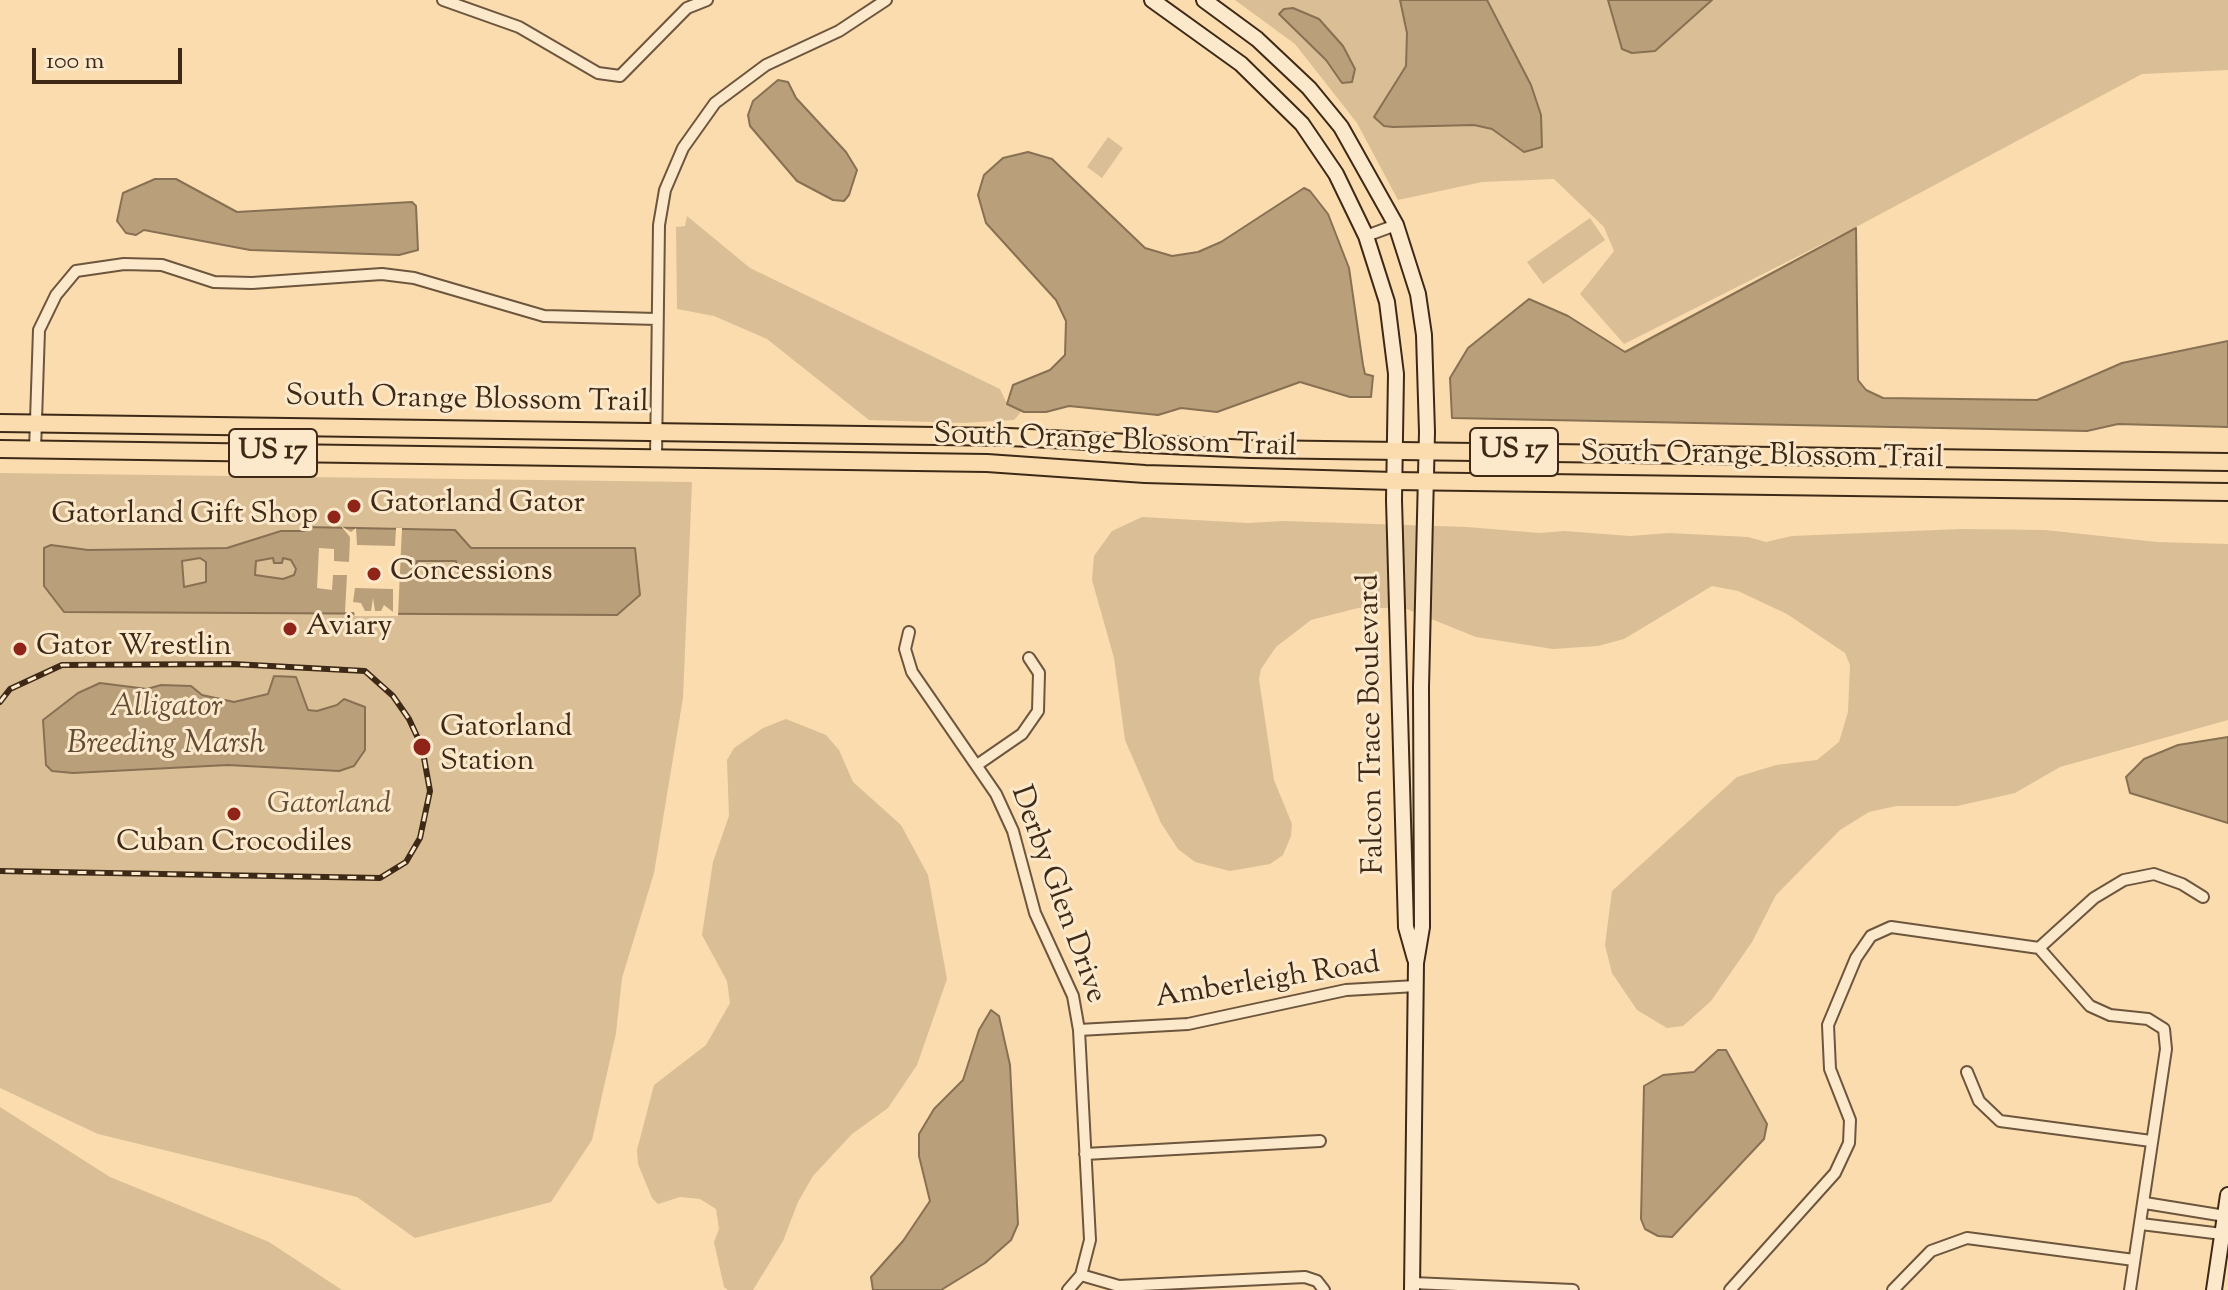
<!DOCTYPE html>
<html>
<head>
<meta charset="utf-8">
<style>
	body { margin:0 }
	#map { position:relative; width:2228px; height:1290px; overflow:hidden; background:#fadcaf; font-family:"Sorts Mill Goudy",serif }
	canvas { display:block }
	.scale { position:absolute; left:32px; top:48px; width:150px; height:36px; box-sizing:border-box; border:4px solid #3e2917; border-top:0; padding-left:10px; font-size:24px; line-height:28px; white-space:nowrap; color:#3e2917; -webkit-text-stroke:6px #fce8cb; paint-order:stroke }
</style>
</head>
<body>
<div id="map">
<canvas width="2228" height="1290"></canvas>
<div class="scale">100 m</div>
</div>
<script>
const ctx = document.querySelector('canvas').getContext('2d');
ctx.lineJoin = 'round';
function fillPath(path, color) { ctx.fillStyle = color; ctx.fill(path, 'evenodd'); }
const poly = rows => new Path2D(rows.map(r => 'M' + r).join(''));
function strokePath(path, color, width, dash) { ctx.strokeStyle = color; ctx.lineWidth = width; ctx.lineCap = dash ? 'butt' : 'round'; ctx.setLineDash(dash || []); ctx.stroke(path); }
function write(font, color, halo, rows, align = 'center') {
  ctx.font = font + ' "Sorts Mill Goudy",serif'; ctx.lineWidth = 6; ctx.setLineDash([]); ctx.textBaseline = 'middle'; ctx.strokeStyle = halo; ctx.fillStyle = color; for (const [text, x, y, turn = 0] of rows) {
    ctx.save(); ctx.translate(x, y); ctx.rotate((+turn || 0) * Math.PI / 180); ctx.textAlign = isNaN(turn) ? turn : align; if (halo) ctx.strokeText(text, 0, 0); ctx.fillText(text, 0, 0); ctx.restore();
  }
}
fillPath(poly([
	[1235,0,2228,0,2228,70,2142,74,1858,226,1624,344,1580,294,1614,251,1604,227,1554,179,1482,182,1398,200,1357,123,1295,44],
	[1108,137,1123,148,1102,178,1087,167],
	[687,216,750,268,1000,389,1007,404,1021,412,1014,420,963,423,869,420,767,339,714,316,677,309,676,227,685,226],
	[1590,218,1605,240,1543,284,1527,262],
	[0,473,692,482,683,698,654,873,622,978,616,1033,592,1140,551,1202,415,1238,357,1197,98,1134,0,1088],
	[1142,517,1248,523,1284,521,1467,527,1539,533,1564,531,1630,536,1669,533,1748,537,1766,542,1792,536,1961,529,2045,530,2157,542,2228,544,2228,720,2060,767,2015,793,1957,806,1896,806,1869,812,1840,830,1776,895,1752,942,1711,1001,1683,1026,1667,1028,1637,1010,1612,973,1605,945,1612,891,1737,777,1776,765,1817,760,1839,742,1848,712,1850,665,1845,653,1787,614,1738,591,1712,586,1624,639,1598,646,1553,649,1476,637,1404,608,1358,608,1311,620,1276,647,1261,669,1259,679,1274,780,1292,824,1291,836,1283,855,1270,864,1230,871,1195,862,1178,849,1161,823,1125,740,1114,658,1092,580,1094,556,1112,531],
	[786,719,826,735,839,750,853,782,901,825,928,875,947,979,917,1065,888,1108,852,1134,813,1176,798,1202,783,1241,753,1290,728,1290,724,1287,714,1242,719,1229,716,1209,700,1199,680,1197,658,1204,652,1198,638,1164,637,1150,654,1085,706,1045,730,1003,727,981,702,935,713,862,729,816,727,760,734,748,763,728],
	[0,1107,110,1177,269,1242,342,1290,0,1290]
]), '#dabe95');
const water = poly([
	[1400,0,1487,0,1531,85,1541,115,1542,147,1524,152,1492,129,1474,125,1393,127,1384,126,1374,117,1406,66,1407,33,1400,0],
	[1608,0,1712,0,1655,51,1632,53,1622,49,1608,0],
	[1293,8,1319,19,1343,46,1355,69,1352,82,1342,83,1326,60,1279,14,1284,9,1293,8],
	[778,80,788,82,796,98,846,152,857,170,849,195,844,201,833,200,797,181,750,126,748,115,753,101,778,80],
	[1028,152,1052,159,1145,248,1172,256,1198,252,1221,242,1304,188,1310,191,1328,214,1349,268,1363,365,1365,374,1373,376,1371,397,1350,397,1300,382,1217,412,1181,408,1158,415,1069,406,1046,412,1024,412,1007,404,1013,385,1050,370,1065,355,1066,321,1056,300,986,223,978,195,984,175,1003,158,1028,152],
	[155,179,176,179,237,212,412,202,416,206,418,250,399,255,250,250,144,230,136,235,126,233,117,221,123,193,155,179],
	[1856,228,1858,380,1866,390,1883,398,2037,400,2122,363,2228,341,2228,427,2118,424,2087,431,1452,418,1450,378,1468,348,1529,299,1568,316,1625,352,1856,228],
	[305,527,455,530,471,548,635,548,640,595,617,615,64,612,44,586,44,548,51,545,88,550,227,548,281,531,304,531,305,527],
	[200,558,206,562,206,582,184,587,182,561,200,558],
	[273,558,274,563,282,563,283,558,291,560,296,569,294,575,283,579,255,575,256,561,273,558],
	[417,561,456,561,459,576,419,578,415,576,417,561],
	[274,676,296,677,308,710,317,711,337,705,344,699,365,707,365,750,354,766,339,771,228,765,73,773,52,771,46,765,43,720,78,693,100,683,147,689,161,685,191,686,202,695,234,702,268,694,274,676],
	[2228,737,2228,823,2130,793,2126,777,2144,759,2178,745,2228,737],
	[991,1010,999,1016,1010,1065,1018,1224,1011,1240,985,1263,941,1290,873,1290,871,1277,903,1241,930,1201,919,1156,919,1134,934,1109,963,1080,979,1030,991,1010],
	[1718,1050,1726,1050,1767,1124,1764,1139,1672,1237,1658,1236,1645,1229,1641,1219,1644,1086,1663,1075,1694,1072,1718,1050]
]);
fillPath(water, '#ba9f7b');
strokePath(water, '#887053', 2);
fillPath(poly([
	[341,526,351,532,356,528,357,545,395,546,396,528,402,528,398,616,355,616,354,612,345,612,347,575,333,575,332,590,317,588,319,548,334,549,334,561,349,562,350,537],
	[355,588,393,589,393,612,384,605,381,611,375,611,373,598,371,611,365,611,361,603,353,602]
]), '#fadcaf');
const street = poly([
	[443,0,519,27,598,73,620,76,687,8,707,0],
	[1366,236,1396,225],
	[35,450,39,330,56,295,76,271,124,264,162,265,214,282,252,283,382,274,414,278,544,316,657,319],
	[656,458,659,225,665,190,683,148,715,103,766,65,839,31,886,0],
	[909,632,905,649,912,672,996,794,1013,831,1035,913,1073,996,1079,1030,1090,1240,1081,1275,1068,1290],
	[977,765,1022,734,1038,711,1039,673,1029,658],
	[2039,948,2094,898,2124,880,2154,874,2182,884,2203,897],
	[1079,1030,1188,1024,1346,990,1416,986],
	[1967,1072,1979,1101,2000,1121,2151,1141],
	[1085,1154,1320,1141],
	[2145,1203,2225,1216],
	[2141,1224,2222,1234],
	[1081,1275,1119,1286,1305,1277,1317,1281,1324,1290],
	[1413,1283,1573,1290],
	[1730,1290,1835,1173,1849,1143,1850,1120,1830,1069,1828,1025,1856,958,1871,936,1891,927,2039,948,2090,1006,2110,1015,2148,1019,2164,1029,2166,1049,2130,1290],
	[1893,1290,1931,1251,1967,1238,2134,1260]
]);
const secondary = poly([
	[1152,0,1241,64,1302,124,1336,174,1366,236,1387,302,1396,374,1394,500,1406,927,1415,959],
	[1204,0,1257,39,1309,88,1341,127,1396,225,1418,294,1424,335,1427,432,1421,687,1422,927,1416,963,1412,1290],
	[2214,1290,2228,1195]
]);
const primary = poly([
	[0,423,1009,437,1250,449,2228,462],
	[0,449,987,463,1145,474,1394,481,2228,492]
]);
strokePath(street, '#6d563d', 14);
strokePath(secondary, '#3e2917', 18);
strokePath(primary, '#3e2917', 20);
strokePath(street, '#fce8cb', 10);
strokePath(secondary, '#fce8cb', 14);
strokePath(primary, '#fadcaf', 16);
const rail = poly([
	[0,702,10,689,62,665,233,664,365,671,393,696,409,719,422,747,430,791,420,838,406,862,380,878,0,871]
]);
strokePath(rail, '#3e2917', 6);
strokePath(rail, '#fce8cb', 3, [9]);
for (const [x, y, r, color] of [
	[354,506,8,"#8f2418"],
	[334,517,8,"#8f2418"],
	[374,574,8,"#8f2418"],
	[290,629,8,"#8f2418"],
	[20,649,8,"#8f2418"],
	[422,747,10,"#8f2418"],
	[234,814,8,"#8f2418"]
]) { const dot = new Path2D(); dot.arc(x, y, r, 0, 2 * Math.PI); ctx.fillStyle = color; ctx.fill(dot); strokePath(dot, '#fce8cb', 3); }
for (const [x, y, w] of [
	[1514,452,88],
	[273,453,88]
]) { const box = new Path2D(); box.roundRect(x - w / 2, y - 24, w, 48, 6); ctx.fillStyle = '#fce8cb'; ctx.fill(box); strokePath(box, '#3e2917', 2); }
write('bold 28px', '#3e2917', null, [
	["US 17",1514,452],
	["US 17",273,453]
]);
write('30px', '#3e2917', '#fce8cb', [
	["South Orange Blossom Trail",467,402,1],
	["South Orange Blossom Trail",1115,443,2],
	["South Orange Blossom Trail",1762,458,1],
	["Falcon Trace Boulevard",1374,724,-91],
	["Derby Glen Drive",1056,895,70],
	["Amberleigh Road",1268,983,-9]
]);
write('30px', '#3e2917', '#fce8cb', [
	["Gatorland Gator",370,506],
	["Gatorland Gift Shop",318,517,"right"],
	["Concessions",390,574],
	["Aviary",306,629],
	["Gator Wrestlin",36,649],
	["Gatorland",440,730],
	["Station",440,764],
	["Cuban Crocodiles",234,845,"center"]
], 'left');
write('italic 30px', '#654e36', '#fce8cb', [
	["Gatorland",329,807]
]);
write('italic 32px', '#634c35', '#fce8cb', [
	["Alligator",166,710],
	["Breeding Marsh",166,747]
]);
</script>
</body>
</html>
